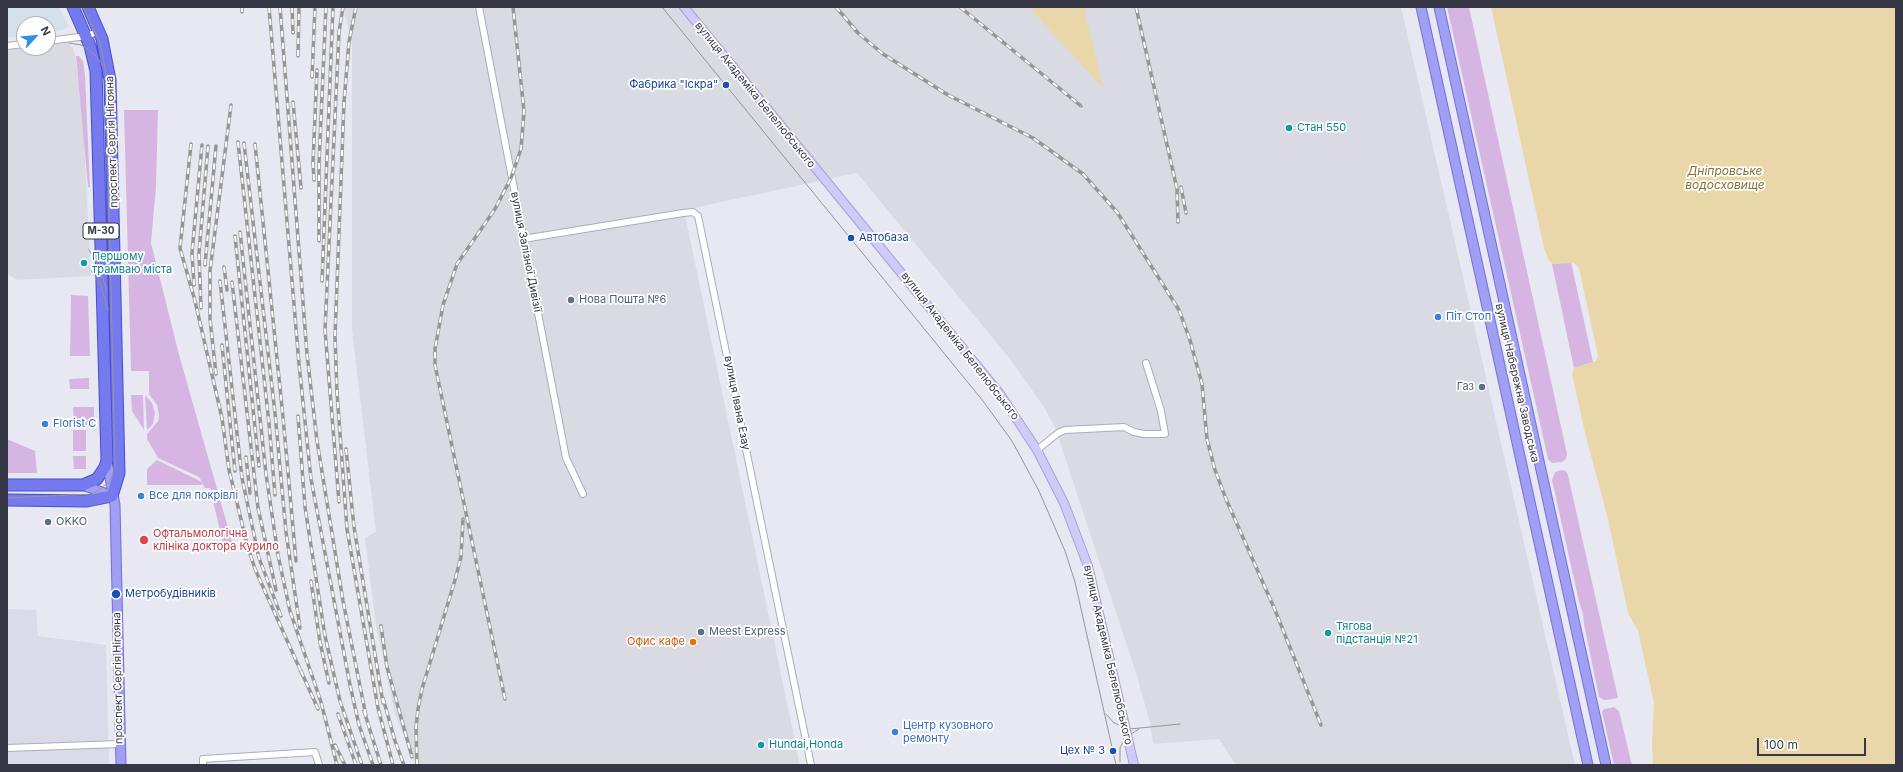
<!DOCTYPE html>
<html>
<head>
<meta charset="utf-8">
<style>
	body { margin:0 }
	#map { position:relative; width:1903px; height:772px; overflow:hidden; background:#e8e8f2; font-family:Inter,sans-serif }
	canvas { display:block }
	.frame { position:absolute; inset:0; border:8px solid #373845; pointer-events:none }
	.north { position:absolute; left:16px; top:16px; width:40px; height:40px; box-sizing:border-box; background:#fff; border:1px solid #afafb5; border-radius:50%; rotate:63deg; font-size:11px; font-weight:700; line-height:16px; text-align:center; color:#373845 }
	.north::after { content:''; display:block; margin:auto; width:14px; height:18px; background:#2d91e4; clip-path:polygon(50% 0,100% 100%,50% 72%,0 100%) }
	.scale { position:absolute; left:1757px; top:738px; width:109px; height:18px; box-sizing:border-box; border:2px solid #373845; border-top:0; padding-left:5px; font-size:12px; line-height:14px; white-space:nowrap; color:#373845; -webkit-text-stroke:3px #fff; paint-order:stroke }
</style>
</head>
<body>
<div id="map">
<canvas width="1903" height="772"></canvas>
<div class="frame"></div>
<div class="north">N</div>
<div class="scale">100 m</div>
</div>
<script>
const ctx = document.querySelector('canvas').getContext('2d');
ctx.lineJoin = 'round';
function fillPath(path, color) { ctx.fillStyle = color; ctx.fill(path, 'evenodd'); }
const poly = rows => new Path2D(rows.map(r => 'M' + r).join(''));
function strokePath(path, color, width, dash) { ctx.strokeStyle = color; ctx.lineWidth = width; ctx.lineCap = dash ? 'butt' : 'round'; ctx.setLineDash(dash || []); ctx.stroke(path); }
function write(font, color, halo, rows, align = 'center') {
  ctx.font = font + ' Inter,sans-serif'; ctx.lineWidth = 3.5; ctx.setLineDash([]); ctx.textBaseline = 'middle'; ctx.strokeStyle = halo; ctx.fillStyle = color; for (const [text, x, y, turn = 0] of rows) {
    ctx.save(); ctx.translate(x, y); ctx.rotate((+turn || 0) * Math.PI / 180); ctx.textAlign = isNaN(turn) ? turn : align; if (halo) ctx.strokeText(text, 0, 0); ctx.fillText(text, 0, 0); ctx.restore();
  }
}
fillPath(poly([
	[7,609,36,610,38,636,106,645,109,765,7,765]
]), '#dadbe9');
fillPath(poly([
	[343,7,1401,7,1575,765,1236,765,1219,739,1153,744,1150,723,1137,676,1055,427,1044,407,1010,359,857,173,684,210,800,765,416,765,395,714,376,625,365,538,376,532,352,329,352,43],
	[68,40,70,46,73,47,75,55,83,122,91,276,17,280,7,273,7,48,24,46,24,48,48,48,48,43]
]), '#d9dae2');
fillPath(poly([
	[7,7,59,7,69,26,63,30,48,32,48,24,24,24,24,36,7,38]
]), '#d5e1ea');
fillPath(poly([
	[1447,7,1469,7,1567,454,1566,459,1562,462,1552,463,1548,459],
	[76,56,79,56,83,61,85,75,90,187,88,187],
	[124,110,158,110,156,186,151,243,178,351,234,549,225,552,210,488,205,488,202,483,202,485,147,485,147,469,157,460,202,482,199,477,158,458,147,439,147,434,158,421,159,416,157,405,149,394,149,371,131,371],
	[1571,262,1593,362,1574,368,1552,264],
	[71,295,88,296,90,356,70,356],
	[89,378,89,389,70,389,69,379],
	[131,395,143,395,144,430,132,411],
	[145,395,152,403,155,413,153,424,147,430],
	[73,407,94,407,94,425,74,425],
	[73,430,86,430,86,451,73,451],
	[7,439,35,451,37,473,7,473],
	[73,456,86,456,86,469,74,469],
	[1562,470,1566,471,1568,475,1618,698,1607,700,1604,700,1599,697,1584,624,1583,614,1579,602,1552,480,1555,472],
	[1614,707,1619,711,1632,765,1614,765,1602,712,1604,709]
]), '#d7b5e2');
fillPath(poly([
	[1029,7,1084,7,1103,88],
	[1491,7,1896,7,1896,765,1653,765,1652,744,1654,703,1638,631,1628,613,1608,519,1586,437,1572,374,1574,368,1596,361,1598,356,1579,268,1574,263,1552,264,1548,259,1544,248]
]), '#e9d7aa');
const street = poly([
	[479,7,566,458,583,494],
	[48,41,87,36,99,31],
	[7,46,24,44],
	[523,239,683,213,693,212,698,216,811,765],
	[1037,450,1058,433,1065,430,1124,427,1134,432,1144,434,1165,434,1161,411,1146,363],
	[7,748,120,744],
	[203,765,203,759,315,752,319,765]
]);
const secondary = poly([
	[684,7,1000,394,1037,450,1064,503,1088,566,1134,765]
]);
const primary = poly([
	[1421,7,1588,765],
	[1439,7,1606,765],
	[107,461,115,505,121,765],
	[83,485,112,496]
]);
const highway = poly([
	[7,485,83,485,97,479,105,467,107,460,96,71,90,46,73,7],
	[7,500,87,501,112,496,119,473,110,80,102,39,88,7]
]);
strokePath(street, '#abacbd', 8);
strokePath(secondary, '#a5a3d6', 10);
strokePath(primary, '#7171d7', 11);
strokePath(highway, '#474fcd', 13);
strokePath(street, '#fff', 6);
strokePath(secondary, '#cecbf9', 8);
strokePath(primary, '#a19ff4', 9);
strokePath(highway, '#767aef', 11);
strokePath(poly([
	[662,7,983,401,1012,441,1039,491,1065,551,1075,582,1116,765],
	[69,43,81,45,88,49,97,57,103,66],
	[89,250,99,267,107,291],
	[91,271,99,280,108,310],
	[7,498,93,494,108,483,112,476,115,464,106,74,100,42,83,7],
	[1106,714,1114,723,1130,729,1180,724],
	[1120,762,1120,748,1123,742,1131,734,1139,729]
]), '#969696', 1);
const rail = poly([
	[269,7,299,364,311,479,350,685,359,725,373,765],
	[280,7,307,354,317,441,343,601,366,716],
	[292,7,293,33],
	[356,7,349,42,344,102,335,336,337,393,347,529,378,708,393,765],
	[836,7,858,33,883,54,948,95,1033,138,1083,174,1117,212,1179,310,1190,340,1202,384,1207,439,1215,470,1226,499,1275,610,1321,725],
	[960,7,1081,106],
	[1136,7,1177,189,1178,222],
	[242,12,242,7],
	[298,56,299,7],
	[312,77,315,7],
	[293,102,301,188],
	[238,142,269,423,275,495],
	[244,143,275,413,286,532,300,628],
	[191,144,180,248,195,301,222,418,229,470,247,544,255,569,303,676],
	[255,144,283,417,296,561],
	[314,180,313,163,317,70],
	[1181,187,1186,213],
	[240,232,266,474,278,555,290,611,321,702,337,765],
	[235,236,259,466],
	[319,241,319,163,326,7],
	[205,265,216,146],
	[224,267,227,290],
	[220,281,242,478,259,558,281,616],
	[322,281,333,7],
	[232,282,258,508,276,590],
	[194,285,192,253,202,145],
	[201,308,199,253,208,146],
	[222,345,235,471],
	[216,374,210,319,210,271,231,105],
	[298,416,305,507,325,636,340,701,362,765],
	[346,449,354,527,383,703],
	[246,457,250,493],
	[339,502,325,330,339,32,343,7],
	[311,581,320,642,329,683],
	[381,626,387,667,412,757],
	[301,671,318,709],
	[383,698,395,741,404,765],
	[505,699,435,365,435,349,443,305,457,264,495,209,511,178,521,149,524,111,513,7],
	[364,711,381,765],
	[338,714,356,765],
	[335,745,345,765],
	[417,765,416,728,418,709,422,689,455,580,461,557,463,519]
]);
strokePath(rail, '#969696', 3.5);
strokePath(rail, '#fff', 2, [6]);
for (const [x, y, r, color] of [
	[726,85,4,"#1a4fb4"],
	[1289,128,4,"#0f9aa8"],
	[851,238,4,"#1a4fb4"],
	[84,263,4,"#0f9aa8"],
	[571,300,4,"#5c6f8a"],
	[1438,317,4,"#3f7fe0"],
	[1482,387,4,"#5c6f8a"],
	[45,424,4,"#3f7fe0"],
	[141,496,4,"#3f7fe0"],
	[48,522,4,"#5c6f8a"],
	[144,540,5,"#e0444e"],
	[116,594,5,"#1a4fb4"],
	[701,632,4,"#5c6f8a"],
	[1328,633,4,"#0f9aa8"],
	[693,642,4,"#e8710a"],
	[895,732,4,"#3f7fe0"],
	[761,745,4,"#0f9aa8"],
	[1113,751,4,"#1a4fb4"]
]) { const dot = new Path2D(); dot.arc(x, y, r, 0, 2 * Math.PI); ctx.fillStyle = color; ctx.fill(dot); strokePath(dot, '#fff', 1.5); }
for (const [x, y, w] of [
	[101,231,36]
]) { const box = new Path2D(); box.roundRect(x - w / 2, y - 8, w, 16, 3); ctx.fillStyle = '#fff'; ctx.fill(box); strokePath(box, '#373845', 1); }
write('bold 10px', '#373845', null, [
	["М-30",101,231]
]);
write('11px', '#164399', '#fff', [
	["Фабрика \"Іскра\"",718,85],
	["Автобаза",859,238,"left"],
	["Метробудівників",125,594,"left"],
	["Цех № 3",1105,751]
], 'right');
write('11px', '#373845', '#fff', [
	["вулиця Академіка Белелюбського",755,95,51],
	["проспект Сергія Нігояна",112,142,-92],
	["вулиця Залізної Дивізії",526,252,79],
	["вулиця Академіка Белелюбського",960,346,52],
	["вулиця Набережна Заводська",1517,383,77],
	["вулиця Івана Езау",737,403,79],
	["вулиця Академіка Белелюбського",1108,655,77],
	["проспект Сергія Нігояна",118,678,-91]
]);
write('11px', '#0d838f', '#fff', [
	["Стан 550",1297,128],
	["Першому",92,257],
	["трамваю міста",92,270],
	["Тягова",1336,627],
	["пiдстанцiя №21",1336,640],
	["Hundai,Honda",769,745]
], 'left');
write('11px', '#4e5e75', '#fff', [
	["Нова Пошта №6",579,300],
	["Газ",1474,387,"right"],
	["OKKO",56,522],
	["Meest Express",709,632]
], 'left');
write('11px', '#366cbe', '#fff', [
	["Піт Стоп",1446,317],
	["Florist C",53,424],
	["Все для покрівлі",149,496],
	["Центр кузовного",903,726],
	["ремонту",903,739]
], 'left');
write('11px', '#be3a42', '#fff', [
	["Офтальмологічна",153,534],
	["клініка доктора Курило",153,547]
], 'left');
write('11px', '#c56008', '#fff', [
	["Офис кафе",685,642]
], 'right');
write('italic 12px', '#877033', '#fff', [
	["Дніпровське",1725,171],
	["водосховище",1725,185]
]);
</script>
</body>
</html>
